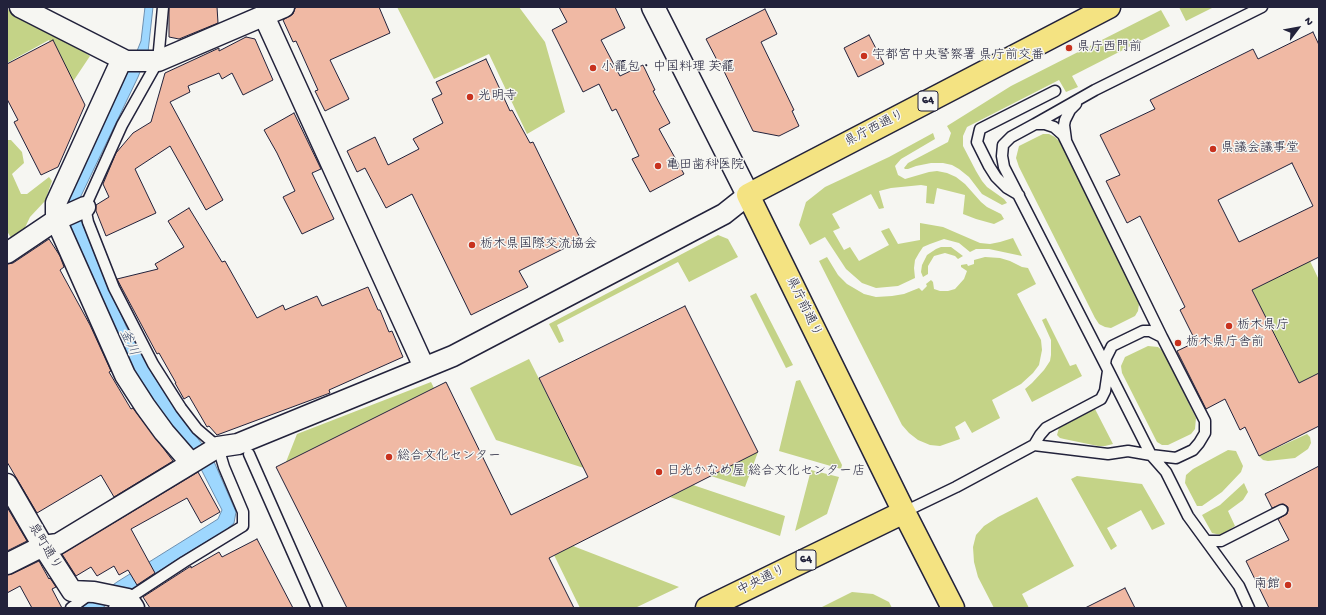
<!DOCTYPE html>
<html>
<head>
<meta charset="utf-8">
<style>
	body { margin:0 }
	#map { position:relative; width:1326px; height:615px; overflow:hidden; background:#f6f6f2; font-family:"Gochi Hand",sans-serif }
	canvas { display:block }
	.frame { position:absolute; inset:0; border:8px solid #22223b; pointer-events:none }
	.north { position:absolute; left:1278px; top:8px; width:40px; height:40px; -webkit-text-stroke:3px #f6f6f2; paint-order:stroke; rotate:58deg; font-size:11px; font-weight:700; line-height:16px; text-align:center; color:#22223b }
	.north::after { content:''; display:block; margin:auto; width:14px; height:18px; background:#22223b; clip-path:polygon(50% 0,100% 100%,50% 72%,0 100%) }
</style>
</head>
<body>
<div id="map">
<canvas width="1326" height="615"></canvas>
<div class="frame"></div>
<div class="north">N</div>
</div>
<script>
const ctx = document.querySelector('canvas').getContext('2d');
ctx.lineJoin = 'round';
function fillPath(path, color) { ctx.fillStyle = color; ctx.fill(path, 'evenodd'); }
const poly = rows => new Path2D(rows.map(r => 'M' + r).join(''));
function strokePath(path, color, width, dash) { ctx.strokeStyle = color; ctx.lineWidth = width; ctx.lineCap = dash ? 'butt' : 'round'; ctx.setLineDash(dash || []); ctx.stroke(path); }
function write(font, color, halo, rows, align = 'center') {
  ctx.font = font + ' "Gochi Hand","Klee One",sans-serif'; ctx.lineWidth = 3; ctx.setLineDash([]); ctx.textBaseline = 'middle'; ctx.strokeStyle = halo; ctx.fillStyle = color; for (const [text, x, y, turn = 0] of rows) {
    ctx.save(); ctx.translate(x, y); ctx.rotate((+turn || 0) * Math.PI / 180); ctx.textAlign = isNaN(turn) ? turn : align; if (halo) ctx.strokeText(text, 0, 0); ctx.fillText(text, 0, 0); ctx.restore();
  }
}
fillPath(poly([
	[397,7,519,7,545,42,565,112,527,134,489,54,434,79],
	[1179,7,1214,7,1186,21],
	[7,9,40,23,90,56,72,83,49,40,7,63],
	[1161,10,1170,26,1072,76,1078,87,1066,92,1059,80,967,127,963,136,963,146,976,171,982,181,987,187,1004,199,1007,203,1002,205,982,194,969,177,959,169,952,165,943,163,931,163,916,166,908,169,905,169,904,168,908,163,948,142,951,133,947,126,1011,86],
	[933,133,935,139,901,159,895,166,898,175,905,179,929,172,937,171,947,173,956,177,965,184,981,202,987,207,1001,214,1004,219,994,224,976,219,963,214,965,195,937,188,934,204,926,203,927,186,921,185,891,188,879,191,884,208,879,209,871,194,832,214,840,228,833,231,844,250,850,247,859,261,889,245,881,231,889,228,898,244,920,240,920,223,943,227,980,243,990,244,1000,242,1013,238,1022,256,989,249,976,249,970,252,959,243,944,239,930,244,923,247,919,253,915,260,914,268,915,278,898,286,876,288,862,283,846,269,825,237,810,245,799,225,806,202,825,187,889,157],
	[1043,134,1049,134,1055,137,1060,142,1138,297,1139,304,1138,311,1135,316,1111,328,1105,327,1099,324,1095,318,1019,167,1016,158,1019,146],
	[7,140,11,140,22,152,24,163,12,174,21,194,27,194,49,177,52,181,45,201,30,217,22,234,11,238,7,231],
	[718,235,728,239,738,257,689,282,678,262,557,325,564,341,559,343,549,324],
	[941,247,951,247,963,256,958,259,955,256,945,253,934,256,928,266,928,274,923,277,921,272,922,265,927,255,936,249],
	[827,257,838,275,847,284,864,294,876,297,892,296,904,294,919,288,922,291,927,286,926,284,931,280,933,282,934,289,940,291,948,291,955,289,964,279,967,271,961,267,961,265,967,264,968,266,974,264,974,260,985,257,1000,258,1010,261,1022,267,1028,268,1036,284,1017,294,1041,340,1042,350,1039,365,1033,373,1021,384,992,400,1000,418,972,433,965,421,955,427,960,439,940,446,930,445,918,440,909,433,902,425,819,261],
	[1310,261,1319,280,1319,373,1299,383,1252,290],
	[756,293,793,365,786,368,750,296],
	[1046,318,1070,366,1076,364,1082,376,1032,402,1025,389,1032,383,1044,370,1050,361,1051,355,1051,340,1042,320],
	[1148,346,1158,347,1163,351,1196,418,1195,429,1191,434,1168,445,1162,445,1157,442,1122,373,1121,366,1125,357],
	[529,359,584,468,496,440,470,388],
	[800,380,842,465,841,469,779,451,796,381],
	[431,382,434,388,286,462,297,434],
	[1095,409,1113,444,1105,446,1098,446,1064,439,1060,438,1057,435,1059,428],
	[1307,434,1310,437,1311,443,1308,449,1295,458,1268,461,1263,460,1259,456],
	[1228,450,1236,451,1243,466,1241,472,1222,492,1202,506,1197,506,1185,483,1186,475,1193,469],
	[758,452,745,487,711,476],
	[811,470,839,477,827,514,795,531],
	[1077,476,1142,484,1165,524,1152,530,1141,510,1107,528,1117,546,1111,550,1071,479],
	[1244,483,1248,492,1243,500,1228,511,1235,526,1221,535,1212,533,1202,515,1220,505],
	[693,485,785,516,780,536,670,497],
	[1037,497,1074,566,1022,594,1029,608,994,608,978,577,974,562,973,547,976,535,984,526,998,517],
	[573,546,679,587,635,608,580,608,554,555],
	[852,592,873,594,889,602,892,608,820,608]
]), '#c4d387');
const water = poly([
	[145,7,153,7,148,52,138,77,80,198,80,218,126,326,153,375,182,418,212,457,236,512,234,523,226,530,184,555,102,608,81,608,117,582,218,519,222,510,201,469,134,376,66,226,62,206,74,178,137,51,141,41,145,7]
]);
fillPath(water, '#9ed7fe');
strokePath(water, '#6c8fb0', 1);
const building = poly([
	[169,7,217,7,218,23,179,39,169,37,169,7],
	[298,7,379,7,390,33,330,60,349,99,325,111,315,91,318,90,296,41,293,42,283,20,293,14,295,8,298,7],
	[559,7,615,7,625,28,601,40,620,76,643,65,655,90,653,91,670,123,659,129,684,174,650,192,632,159,639,156,616,109,612,111,599,84,583,92,552,30,567,22,559,7],
	[765,9,777,34,761,42,794,110,792,111,799,126,779,136,753,131,720,63,719,64,706,39,765,9],
	[1313,32,1319,45,1319,257,1252,290,1299,383,1319,373,1319,426,1259,456,1245,427,1240,430,1225,399,1206,409,1177,351,1196,342,1180,310,1185,307,1140,216,1127,223,1106,181,1120,175,1100,135,1155,109,1150,100,1253,49,1258,59,1313,32],
	[1292,163,1313,206,1239,242,1218,200,1292,163],
	[869,35,884,64,858,77,844,48,869,35],
	[246,37,255,39,273,80,243,95,232,73,222,79,219,73,188,86,190,92,170,102,223,200,206,210,170,146,135,169,156,213,106,236,96,211,96,205,109,197,103,184,116,153,133,133,151,122,165,73,219,48,219,51,246,37],
	[53,40,85,105,58,167,41,175,14,122,18,120,7,99,7,64,53,40],
	[486,59,510,111,512,110,530,143,533,142,581,240,519,271,528,287,471,315,412,194,386,208,365,168,357,172,347,151,375,137,388,165,419,149,413,139,443,123,432,99,442,94,436,82,486,59],
	[294,113,321,169,312,173,334,219,302,234,283,197,295,191,277,153,264,130,294,113],
	[189,208,222,262,225,261,257,318,283,305,285,310,317,296,322,306,368,287,378,310,380,310,389,332,392,331,403,357,329,390,330,393,217,435,209,426,207,427,189,396,184,399,175,383,176,383,159,353,157,354,117,279,158,269,155,264,184,247,168,221,189,208],
	[49,239,60,256,64,267,60,270,90,325,111,371,109,372,131,409,133,408,173,461,114,497,101,475,37,513,7,462,7,264,13,263,49,239],
	[685,306,758,452,549,558,574,608,347,608,276,467,446,382,511,515,588,477,539,378,685,306],
	[1319,466,1319,608,1269,608,1246,561,1289,540,1278,519,1287,514,1288,510,1288,507,1283,504,1272,508,1265,494,1319,466],
	[198,472,220,512,201,523,187,498,131,529,155,573,137,585,128,570,119,575,114,566,97,576,91,567,76,576,62,554,198,472],
	[7,507,27,541,7,551,7,507],
	[257,539,293,608,150,608,143,597,191,566,191,568,219,552,222,557,257,539],
	[39,561,49,579,50,578,56,587,52,589,62,608,32,608,20,586,7,593,7,575,12,574,39,561],
	[1125,588,1135,608,1085,608,1125,588]
]);
fillPath(building, '#f0b9a4');
strokePath(building, '#22223b', 1);
const lane = poly([
	[1035,124,1095,90,1262,7],
	[1066,140,1064,125,1065,120,1070,110,1076,104],
	[1019,195,1007,188,996,177,989,166,977,142,980,129,1055,91],
	[1105,364,1004,167,1002,156,1003,145,1011,137,1035,124,1045,124,1054,127,1063,135,1066,141,1162,337],
	[1034,445,1040,435,1046,428,1101,399,1105,391,1108,371],
	[249,454,317,608],
	[904,512,956,487,1034,445,1108,454,1128,451,1151,455,1176,458,1193,450,1199,443,1205,433,1205,421,1162,337,1150,331,1143,331,1112,346,1106,358,1105,364,1151,455,1166,472,1188,516,1239,586,1249,608],
	[1207,541,1221,541,1282,510],
	[71,608,90,594],
	[114,608,184,562,243,526,243,512,224,467,218,447,197,429,181,408,153,364,114,288,88,222,85,207,122,125,158,61,163,7]
]);
const street = poly([
	[20,7,126,61,158,61,284,7],
	[264,16,424,367],
	[122,59,56,203,56,220,125,375,145,406,164,432,191,463],
	[7,253,56,220,85,207],
	[7,484,43,546,72,591,94,592,128,599,134,608],
	[7,564,43,546,58,544,218,447,238,444,453,356,724,214,748,195]
]);
const secondary = poly([
	[653,7,748,195]
]);
const primary = poly([
	[707,608,904,512],
	[953,608,904,512,748,195,1109,7]
]);
strokePath(lane, '#22223b', 13);
strokePath(street, '#22223b', 23);
strokePath(secondary, '#22223b', 25);
strokePath(primary, '#22223b', 25);
strokePath(lane, '#f6f6f2', 10);
strokePath(street, '#f6f6f2', 20);
strokePath(secondary, '#f6f6f2', 22);
strokePath(primary, '#f4e382', 22);
for (const [x, y, r, color] of [
	[1069,48,4,"#c8321e"],
	[864,56,4,"#c8321e"],
	[593,68,4,"#c8321e"],
	[470,97,4,"#c8321e"],
	[1213,149,4,"#c8321e"],
	[658,166,4,"#c8321e"],
	[472,245,4,"#c8321e"],
	[1229,326,4,"#c8321e"],
	[1178,343,4,"#c8321e"],
	[389,457,4,"#c8321e"],
	[659,472,4,"#c8321e"],
	[1288,585,4,"#c8321e"]
]) { const dot = new Path2D(); dot.arc(x, y, r, 0, 2 * Math.PI); ctx.fillStyle = color; ctx.fill(dot); strokePath(dot, '#f6f6f2', 1.5); }
for (const [x, y, w] of [
	[928,101,20],
	[806,560,20]
]) { const box = new Path2D(); box.roundRect(x - w / 2, y - 10, w, 20, 3); ctx.fillStyle = '#f6f6f2'; ctx.fill(box); strokePath(box, '#22223b', 1); }
write('bold 12px', '#22223b', null, [
	["64",928,101],
	["64",806,560]
]);
write('13px', '#22223b', '#f6f6f2', [
	["県庁西門前",1077,48],
	["宇都宮中央警察署 県庁前交番",872,56],
	["小籠包・中国料理 芙籠",601,68],
	["光明寺",478,97],
	["県議会議事堂",1221,149],
	["亀田歯科医院",666,166],
	["栃木県国際交流協会",480,245],
	["栃木県庁",1237,326],
	["栃木県庁舎前",1186,343],
	["総合文化センター",397,457],
	["日光かなめ屋 総合文化センター店",667,472],
	["南館",1280,585,"right"]
], 'left');
write('13px', '#22223b', '#f6f6f2', [
	["県庁西通り",875,129,-27],
	["県庁前通り",803,307,64],
	["泉町通り",44,547,59],
	["中央通り",762,581,-26]
]);
write('italic 14px', '#475876', '#f6f6f2', [
	["釜川",128,343,65]
]);
</script>
</body>
</html>
